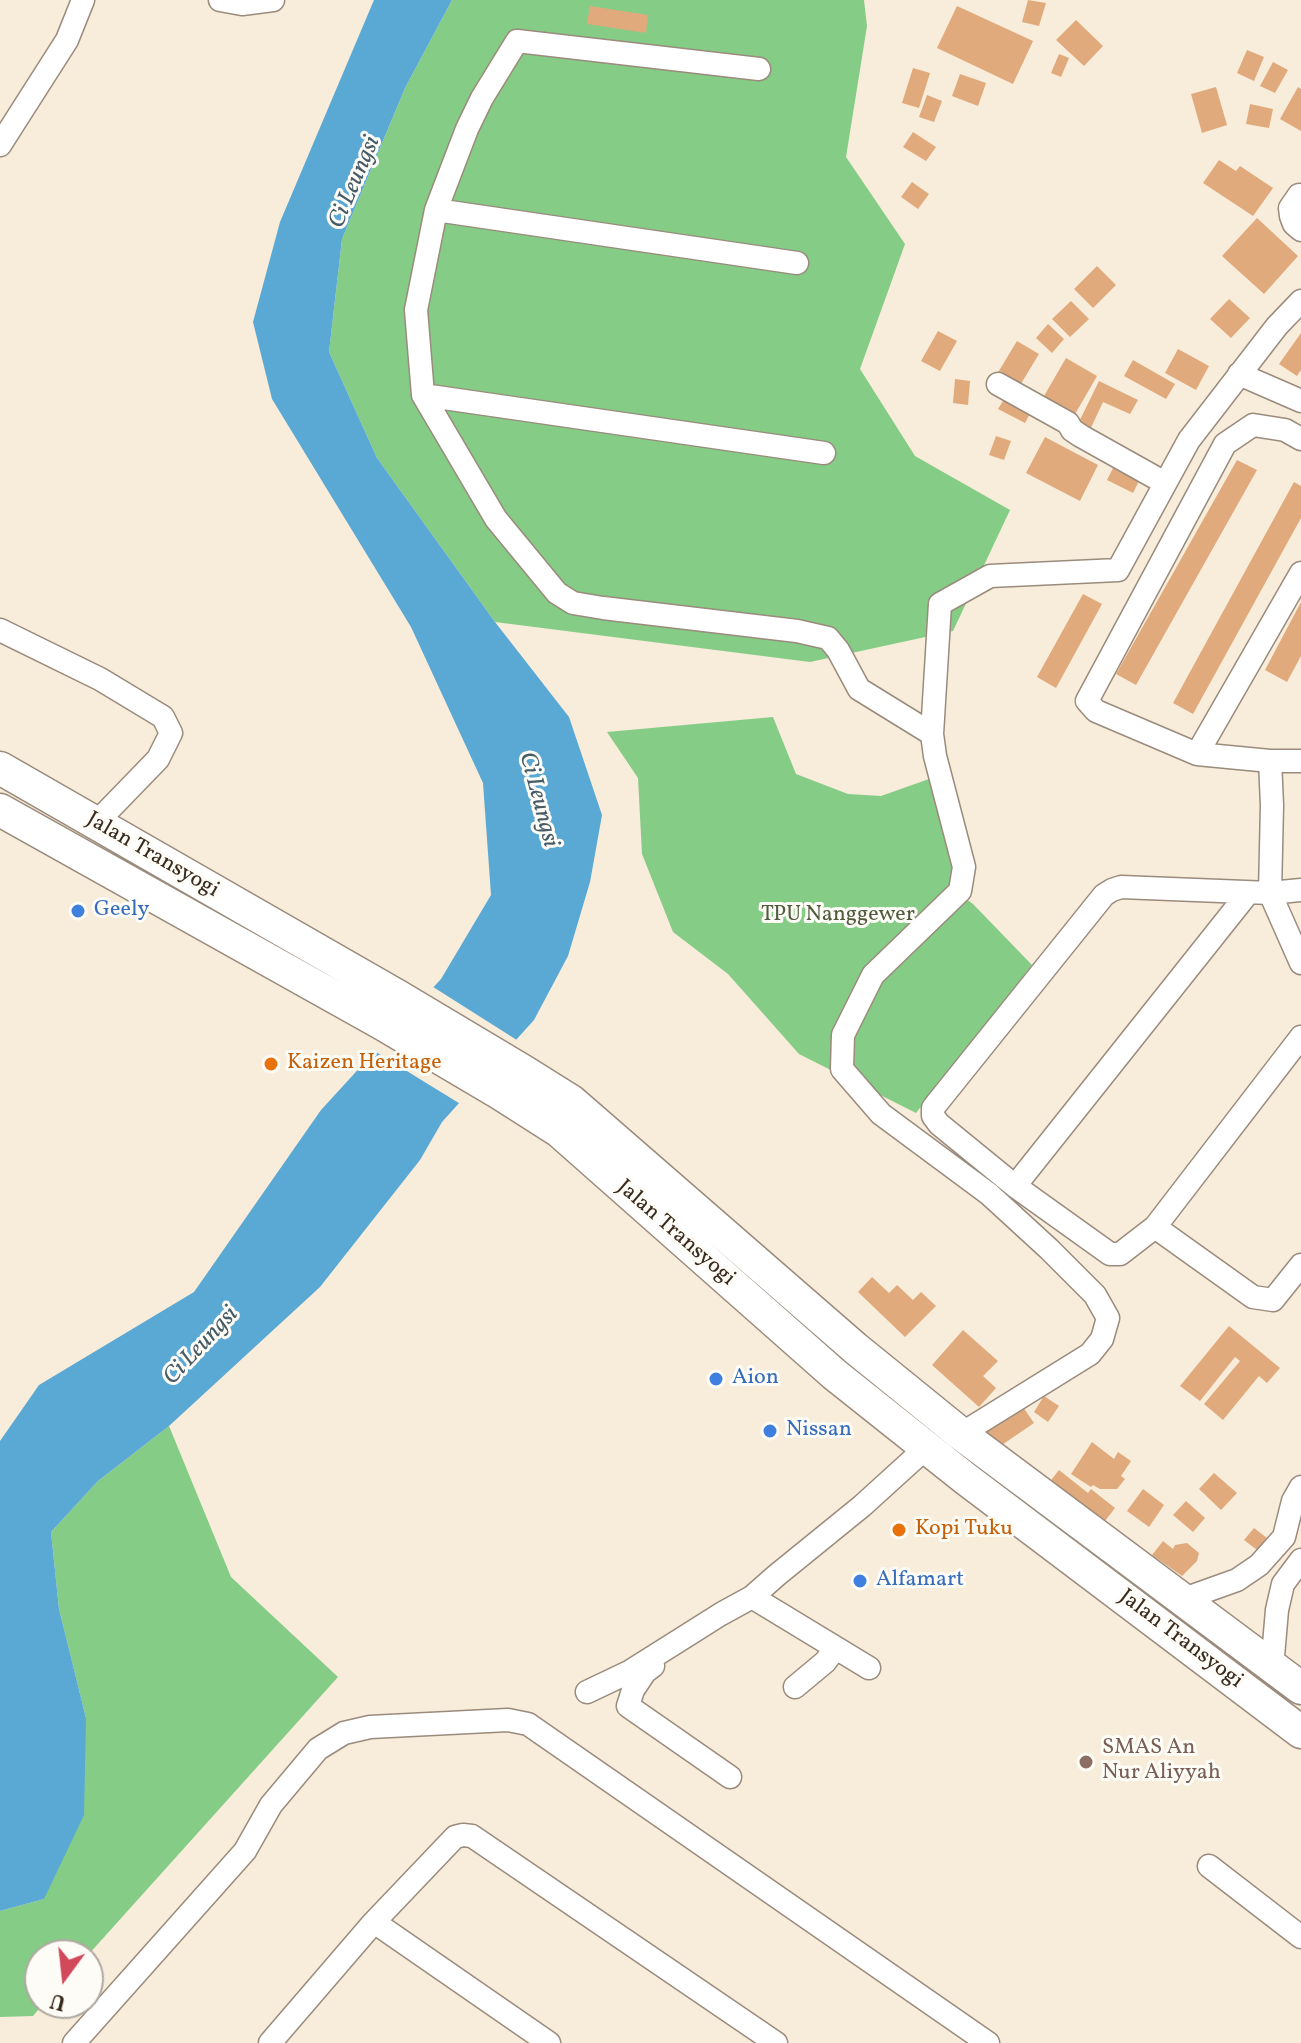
<!DOCTYPE html>
<html>
<head>
<meta charset="utf-8">
<style>
	body { margin:0 }
	#map { position:relative; width:1301px; height:2043px; overflow:hidden; background:#f8ecda; font-family:Vollkorn,serif }
	canvas { display:block }
	.north { position:absolute; left:24px; top:1939px; width:80px; height:80px; box-sizing:border-box; background:#fdfcf7; border:2px solid #afa8a0; border-radius:50%; rotate:195deg; font-size:22px; font-weight:700; line-height:32px; text-align:center; color:#3b2a1e }
	.north::after { content:''; display:block; margin:auto; width:28px; height:36px; background:#d1495b; clip-path:polygon(50% 0,100% 100%,50% 72%,0 100%) }
</style>
</head>
<body>
<div id="map">
<canvas width="1301" height="2043"></canvas>
<div class="north">U</div>
</div>
<script>
const ctx = document.querySelector('canvas').getContext('2d');
ctx.lineJoin = 'round';
function fillPath(path, color) { ctx.fillStyle = color; ctx.fill(path, 'evenodd'); }
const poly = rows => new Path2D(rows.map(r => 'M' + r).join(''));
function strokePath(path, color, width, dash) { ctx.strokeStyle = color; ctx.lineWidth = width; ctx.lineCap = dash ? 'butt' : 'round'; ctx.setLineDash(dash || []); ctx.stroke(path); }
function write(font, color, halo, rows, align = 'center') {
  ctx.font = font + ' Vollkorn,serif'; ctx.lineWidth = 6; ctx.setLineDash([]); ctx.textBaseline = 'middle'; ctx.strokeStyle = halo; ctx.fillStyle = color; for (const [text, x, y, turn = 0] of rows) {
    ctx.save(); ctx.translate(x, y); ctx.rotate((+turn || 0) * Math.PI / 180); ctx.textAlign = isNaN(turn) ? turn : align; if (halo) ctx.strokeText(text, 0, 0); ctx.fillText(text, 0, 0); ctx.restore();
  }
}
fillPath(poly([
	[452,0,864,0,867,26,846,157,905,244,860,369,915,456,1010,510,953,631,810,662,495,622,377,458,329,352,342,239,405,88],
	[773,717,796,774,848,794,881,796,929,779,954,848,959,894,973,904,1032,965,916,1113,799,1054,728,974,673,932,642,854,638,778,607,732],
	[169,1426,231,1577,338,1677,88,1955,40,1955,40,2003,44,2003,33,2016,0,2017,0,1911,44,1899,86,1718,59,1609,51,1532,98,1481]
]), '#85cc87');
fillPath(poly([
	[374,0,452,0,405,88,342,239,329,352,377,458,495,622,569,717,602,815,590,882,568,956,534,1020,442,1122,420,1160,320,1287,169,1426,98,1481,51,1532,59,1609,86,1718,84,1815,44,1899,0,1911,0,1441,39,1385,194,1292,321,1110,441,979,491,895,483,783,411,627,272,399,253,322,280,222]
]), '#5aa8d4');
fillPath(poly([
	[430,985,520,1042,492,1072,402,1015],
	[399,1019,489,1075,462,1105,371,1049]
]), '#f8ecda');
fillPath(poly([
	[1028,0,1046,3,1039,26,1022,22],
	[590,6,648,15,646,33,587,24],
	[957,6,1033,41,1013,84,937,48],
	[1076,20,1103,46,1084,66,1056,40],
	[1247,50,1264,57,1254,81,1237,73],
	[1059,54,1069,58,1061,77,1051,73],
	[1273,62,1288,70,1275,93,1260,86],
	[913,68,930,73,919,108,902,103],
	[960,74,986,83,978,106,952,96],
	[1216,87,1227,125,1202,133,1191,94],
	[1298,87,1301,89,1301,131,1280,119],
	[927,95,942,101,934,122,919,117],
	[1250,104,1273,109,1269,128,1246,124],
	[913,132,936,147,926,161,903,147],
	[1219,160,1236,171,1240,166,1273,188,1253,216,1203,183],
	[912,182,929,194,918,209,901,197],
	[1257,218,1298,256,1264,294,1222,256],
	[1097,266,1116,285,1093,308,1074,289],
	[1229,299,1250,318,1231,338,1210,319],
	[1071,301,1089,319,1070,337,1052,319],
	[1048,324,1064,339,1052,353,1036,338],
	[938,331,957,341,940,371,921,361],
	[1301,333,1301,370,1297,376,1279,364],
	[1017,341,1039,354,1019,387,997,374],
	[1178,349,1209,366,1196,390,1165,373],
	[1066,358,1097,376,1071,421,1040,403],
	[1133,360,1175,384,1166,399,1124,376],
	[955,379,970,381,968,405,953,403],
	[1099,381,1138,400,1130,414,1103,402,1088,434,1076,428],
	[1006,396,1032,410,1025,423,998,409],
	[996,436,1011,441,1004,460,989,455],
	[1045,437,1098,465,1080,501,1026,473],
	[1237,460,1257,470,1136,685,1116,674],
	[1116,462,1142,475,1133,493,1107,480],
	[1294,482,1301,486,1301,518,1193,714,1173,703],
	[1083,594,1102,604,1056,688,1037,677],
	[1301,602,1301,656,1287,682,1265,670],
	[872,1277,889,1293,897,1285,913,1300,921,1292,936,1306,905,1337,858,1292],
	[1229,1326,1280,1368,1267,1383,1259,1376,1223,1420,1204,1404,1240,1361,1235,1357,1200,1401,1180,1386],
	[963,1330,998,1361,983,1376,996,1388,979,1407,932,1365],
	[1044,1396,1059,1406,1048,1422,1034,1412],
	[1023,1407,1034,1423,993,1451,979,1431],
	[1092,1442,1114,1459,1118,1452,1131,1461,1121,1476,1125,1479,1117,1489,1100,1489,1093,1485,1091,1487,1071,1474],
	[1059,1470,1088,1493,1091,1489,1115,1508,1105,1521,1081,1503,1078,1507,1048,1484],
	[1214,1473,1237,1493,1221,1510,1199,1489],
	[1143,1489,1164,1505,1149,1527,1127,1511],
	[1186,1501,1205,1518,1193,1532,1173,1515],
	[1254,1528,1267,1538,1257,1550,1244,1540],
	[1163,1541,1173,1549,1175,1545,1187,1543,1199,1553,1197,1561,1182,1576,1152,1555]
]), '#e1aa7c');
const minor = poly([
	[220,0,242,4,273,0],
	[759,69,517,41,482,98,467,129,436,210,416,310,423,395,496,519,557,593,573,603,603,608,797,631,828,638,838,650,859,689,932,734],
	[0,145,67,40,83,0],
	[1299,195,1290,208,1291,216,1294,224,1301,230],
	[436,210,797,263],
	[1239,374,1301,401],
	[998,384,1068,423,1072,430,1081,436,1165,483],
	[423,395,824,453],
	[1301,439,1285,430,1253,425,1225,444,1087,701,1096,711,1197,754,1270,761,1301,761],
	[0,630,100,679,163,717,171,733,158,759,96,823],
	[1197,754,1301,573],
	[1270,761,1272,805,1270,893,1301,963],
	[1301,890,1270,893,1121,887,1112,890,1104,895,933,1108,933,1116,939,1124,1015,1186,1110,1254,1120,1254,1155,1227,1301,1037],
	[1015,1186,1248,893],
	[1155,1227,1253,1297,1273,1300,1301,1265],
	[961,1434,1090,1354,1102,1339,1108,1318,1095,1295,1049,1249,989,1194,881,1114,842,1069,843,1035,873,975,960,891,964,867,935,756,932,734,940,604,990,576,1118,570,1189,440,1277,326,1301,301],
	[752,1597,869,1668],
	[1181,1600,1237,1580,1259,1565,1284,1537,1293,1501,1301,1487],
	[653,1666,645,1672,633,1690,628,1706,730,1777],
	[1272,1668,1277,1610,1283,1584,1301,1560],
	[795,1687,825,1662,835,1649],
	[587,1692,629,1672,721,1614,752,1597,777,1575,862,1506,927,1447],
	[1209,1866,1301,1937],
	[374,1922,549,2043],
	[74,2043,245,1851,271,1805,318,1749,344,1733,370,1727,508,1720,528,1724,988,2043],
	[270,2043,374,1922,455,1837,463,1835,472,1836,776,2043]
]);
const highway = poly([
	[0,768,399,997,523,1071,571,1101,855,1348,961,1434,1301,1688],
	[0,810,381,1023,501,1094,559,1131,834,1374,966,1479,1301,1732]
]);
strokePath(minor, '#9a8b7c', 25);
strokePath(highway, '#9a8b7c', 35);
strokePath(minor, '#fff', 22);
strokePath(highway, '#fff', 32);
for (const [x, y, r, color] of [
	[78,911,8,"#3f7fe0"],
	[271,1064,8,"#e8710a"],
	[716,1379,8,"#3f7fe0"],
	[770,1431,8,"#3f7fe0"],
	[899,1530,8,"#e8710a"],
	[860,1581,8,"#3f7fe0"],
	[1086,1762,8,"#8d6e63"]
]) { const dot = new Path2D(); dot.arc(x, y, r, 0, 2 * Math.PI); ctx.fillStyle = color; ctx.fill(dot); strokePath(dot, '#fdfcf7', 3); }
write('22px', '#3b2a1e', '#fdfcf7', [
	["Jalan Transyogi",152,856,30],
	["Jalan Transyogi",675,1234,41],
	["Jalan Transyogi",1180,1640,37]
]);
write('22px', '#366cbe', '#fdfcf7', [
	["Geely",94,911],
	["Aion",732,1379],
	["Nissan",786,1431],
	["Alfamart",876,1581]
], 'left');
write('22px', '#515b3e', '#fdfcf7', [
	["TPU Nanggewer",838,916]
]);
write('22px', '#c56008', '#fdfcf7', [
	["Kaizen Heritage",287,1064],
	["Kopi Tuku",915,1530]
], 'left');
write('22px', '#785e54', '#fdfcf7', [
	["SMAS An",1102,1749],
	["Nur Aliyyah",1102,1774]
], 'left');
write('italic 24px', '#475c67', '#fdfcf7', [
	["Ci Leungsi",356,183,-67],
	["Ci Leungsi",537,800,75],
	["Ci Leungsi",202,1347,-47]
]);
</script>
</body>
</html>
